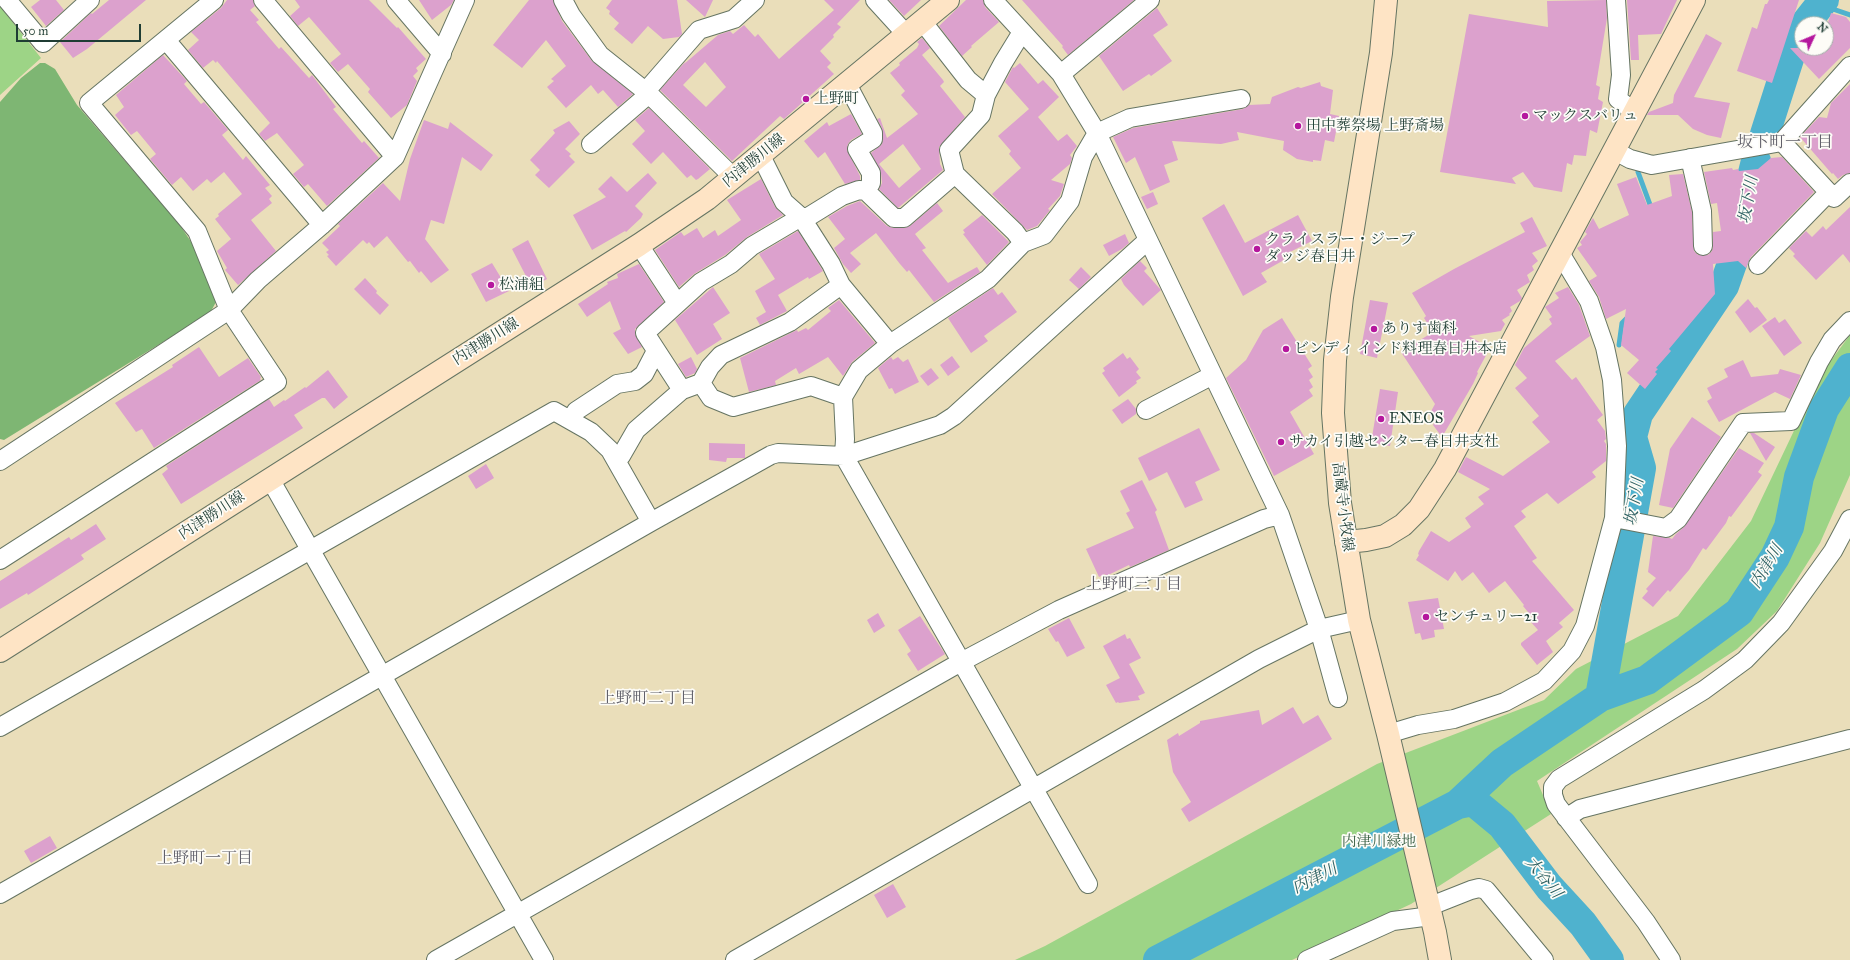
<!DOCTYPE html>
<html>
<head>
<meta charset="utf-8">
<style>
	body { margin:0 }
	#map { position:relative; width:1850px; height:960px; overflow:hidden; background:#eadeba; font-family:"IM FELL Great Primer",serif }
	canvas { display:block }
	.north { position:absolute; left:1794px; top:16px; width:40px; height:40px; box-sizing:border-box; background:#fdfcf7; border:1px solid #a4b0a9; border-radius:50%; rotate:46deg; font-size:11px; font-weight:700; line-height:16px; text-align:center; color:#1f3d34 }
	.north::after { content:''; display:block; margin:auto; width:14px; height:18px; background:#b5179e; clip-path:polygon(50% 0,100% 100%,50% 72%,0 100%) }
	.scale { position:absolute; left:16px; top:24px; width:125px; height:18px; box-sizing:border-box; border:2px solid #1f3d34; border-top:0; padding-left:5px; font-size:12px; line-height:14px; white-space:nowrap; color:#1f3d34; -webkit-text-stroke:3px #fdfcf7; paint-order:stroke }
</style>
</head>
<body>
<div id="map">
<canvas width="1850" height="960"></canvas>
<div class="north">N</div>
<div class="scale">50 m</div>
</div>
<script>
const ctx = document.querySelector('canvas').getContext('2d');
ctx.lineJoin = 'round';
function fillPath(path, color) { ctx.fillStyle = color; ctx.fill(path, 'evenodd'); }
const poly = rows => new Path2D(rows.map(r => 'M' + r).join(''));
function strokePath(path, color, width, dash) { ctx.strokeStyle = color; ctx.lineWidth = width; ctx.lineCap = dash ? 'butt' : 'round'; ctx.setLineDash(dash || []); ctx.stroke(path); }
function write(font, color, halo, rows, align = 'center') {
  ctx.font = font + ' "IM FELL Great Primer","Noto Serif JP",serif'; ctx.lineWidth = 3.5; ctx.setLineDash([]); ctx.textBaseline = 'middle'; ctx.strokeStyle = halo; ctx.fillStyle = color; for (const [text, x, y, turn = 0] of rows) {
    ctx.save(); ctx.translate(x, y); ctx.rotate((+turn || 0) * Math.PI / 180); ctx.textAlign = isNaN(turn) ? turn : align; if (halo) ctx.strokeText(text, 0, 0); ctx.fillText(text, 0, 0); ctx.restore();
  }
}
fillPath(poly([
	[0,6,41,58,0,95],
	[1850,335,1850,475,1820,543,1777,611,1737,649,1537,781,1551,814,1411,904,1292,960,1015,960,1045,946,1377,764,1544,700,1576,669,1678,616,1751,521,1821,374]
]), '#9dd486');
fillPath(poly([
	[40,63,45,63,55,69,77,105,179,224,194,246,216,302,210,313,4,440,0,439,0,102,21,78]
]), '#7eb673');
strokePath(poly([
	[1823,3,1827,7,1850,15],
	[1638,172,1652,210],
	[1619,345,1622,323,1628,317],
	[1632,406,1638,414]
]), '#4fb2ce', 5);
strokePath(poly([
	[1805,24,1824,0],
	[1765,134,1796,37,1802,27],
	[1600,697,1647,680,1739,612,1775,557,1789,527,1799,477,1824,409,1850,368],
	[1458,804,1502,763,1600,697,1641,468,1632,437,1638,414,1724,286,1748,218,1751,181,1756,161],
	[1158,960,1458,804,1473,801,1502,825,1549,887,1583,924,1609,960]
]), '#4fb2ce', 30);
fillPath(poly([
	[40,0,56,0,64,10,46,26,31,7],
	[109,0,146,0,87,49,73,58,60,42,91,13,92,14],
	[227,0,253,0,255,6,250,10,259,20,256,22,279,49,281,47,309,78,312,75,336,107,333,109,362,143,364,141,379,158,327,206,308,184,304,187,293,174,304,165,277,133,265,141,259,134,270,123,217,61,216,63,213,60,203,68,188,50,199,40,191,32,221,8],
	[295,0,369,0,397,28,398,27,426,59,416,68,418,71,413,76,417,81,407,105,391,118,368,92,370,89,348,64,338,72,330,63,341,54,309,17,298,26,290,16,300,7],
	[419,0,454,0,451,5,432,20],
	[529,0,553,0,562,21,592,61,633,94,618,107,603,90,598,94,591,85,566,108,547,87,554,81,551,79,566,66,546,40,522,68,493,45],
	[612,0,677,0,682,34,679,37,663,39,648,26,632,44,614,29,619,23,609,14,610,11,606,8],
	[686,0,713,0,705,17],
	[824,0,860,0,837,24,841,27,833,35,834,37,820,51,831,63,827,67,834,74,784,119,780,116,732,161,660,90,686,61,684,64,718,35,730,31,733,34,744,25,755,37,758,34,779,59,834,10],
	[705,62,726,87,706,107,683,85],
	[889,0,921,0,904,16],
	[966,0,983,0,985,7,999,22,971,46,972,47,962,56,939,26],
	[1022,0,1134,0,1068,55,1062,47,1063,46],
	[1606,0,1607,18,1596,85,1600,87,1598,99,1603,102,1597,133,1590,130,1586,156,1574,155,1572,165,1567,163,1562,192,1534,187,1523,172,1512,178,1516,184,1440,172,1469,14,1548,27,1547,1],
	[1627,0,1677,0,1661,34,1638,35,1639,60,1631,60],
	[1769,0,1799,0,1772,83,1737,71,1752,27,1757,29,1765,4,1767,4],
	[1157,8,1168,25,1153,35,1172,61,1151,76,1149,74,1123,91,1099,56],
	[1831,13,1846,17,1850,22,1850,48,1819,79,1790,48,1826,48,1826,29],
	[1706,34,1722,43,1694,97,1730,103,1721,138,1707,135,1693,129,1678,115,1647,115,1649,112,1673,103,1674,95],
	[922,38,930,48,922,55,943,80,944,82,940,86,965,117,939,147,940,164,943,170,898,208,879,189,882,183,881,173,871,153,882,144,883,139,882,128,877,119,880,118,887,138,918,114,901,95,905,91,890,73,900,65,899,63,917,48,919,44,917,42],
	[903,144,921,169,899,188,879,164],
	[163,55,187,81,184,84,201,104,204,102,228,130,222,135,243,160,246,156,270,185,265,188,272,196,269,199,272,203,251,220,276,251,238,285,225,270,227,268,217,251,231,239,215,219,219,216,218,214,242,194,224,172,211,183,207,179,193,191,181,177,172,185,150,159,156,154,137,131,131,135,115,115,124,107,116,95],
	[1020,63,1038,84,1043,80,1059,97,1038,117,1058,141,1067,134,1077,146,1070,155,1072,158,1070,164,1051,180,1064,184,1060,196,1048,209,1050,210,1037,226,1027,230,992,194,1021,168,1009,154,1011,151,998,136,1029,109,1005,82,1013,67,1014,68],
	[1320,82,1321,86,1333,90,1330,114,1339,116,1334,142,1325,140,1321,161,1313,160,1313,162,1297,159,1283,150,1284,141,1237,132,1239,140,1221,144,1172,141,1178,160,1164,165,1170,182,1150,191,1135,157,1126,163,1113,137,1133,128,1243,109,1249,105,1270,104,1272,97,1298,87,1301,88],
	[1850,84,1850,173,1843,175,1838,179,1833,173,1832,174,1800,137,1819,117,1827,118,1831,103],
	[649,108,710,169,698,179,696,180,691,175,687,178,663,152,651,164,632,144,645,131,635,120],
	[851,114,862,134,851,140,848,144,847,150,860,176,860,180,845,184,825,152,818,158,804,141,827,122,829,126],
	[424,120,448,129,450,122,493,155,481,171,462,157,444,224,431,220,425,239,449,270,431,283,421,271,419,273,410,261,408,262,387,236,374,248,369,242,367,244,363,240,336,266,327,256,329,255,326,252,329,250,322,243,340,226,338,224,383,183,400,201,410,159],
	[569,121,580,134,565,149,571,154,569,156,575,162,549,188,535,175,540,170,530,160,555,133,553,130],
	[1782,157,1814,192,1750,258,1746,268,1738,261,1713,264,1715,294,1669,349,1671,351,1656,368,1658,369,1655,372,1657,374,1645,389,1627,373,1639,360,1621,345,1626,309,1606,319,1599,297,1589,281,1597,276,1577,248,1582,245,1580,242,1587,234,1585,232,1590,223,1593,218,1599,229,1629,215,1617,184,1636,177,1647,205,1672,196,1669,175,1683,174,1692,212,1694,251,1698,255,1708,255,1712,251,1713,246,1713,232,1721,231,1717,203,1711,204,1704,172,1732,168,1733,170,1738,169,1739,171,1758,169,1771,158],
	[648,173,657,183,635,206,643,214,641,218,626,232,625,231,592,250,573,215,606,197,598,189,611,176,627,192],
	[761,179,775,207,783,215,747,237,725,255,694,274,679,287,655,250,681,232,684,236,697,228,703,238,715,230,718,236,741,220,727,200],
	[1153,192,1158,204,1147,209,1141,197],
	[860,201,887,226,894,228,904,228,910,226,937,203,943,211,915,234,926,248,922,250,948,283,977,267,980,272,934,302,909,270,907,272,900,264,876,233,850,253,861,264,851,273,843,264,834,248,845,239,828,217,847,206],
	[1224,204,1245,243,1298,215,1312,241,1282,256,1284,260,1261,273,1267,282,1243,296,1202,218],
	[1850,207,1850,263,1843,254,1816,280,1793,256,1795,254,1789,248,1806,231,1812,237,1823,226,1826,230],
	[982,215,1009,242,987,265,963,234,965,233,963,230],
	[1532,217,1547,246,1532,253,1538,261,1532,266,1534,270,1527,275,1530,282,1517,290,1522,298,1520,301,1510,307,1512,311,1509,314,1510,315,1502,320,1505,324,1501,331,1469,336,1490,348,1477,372,1478,373,1473,384,1442,437,1433,425,1436,419,1429,415,1435,404,1401,352,1433,332,1424,318,1426,316,1412,293,1454,269,1525,232,1520,223],
	[798,231,823,271,809,279,808,277,778,295,787,311,760,325,756,318,766,312,755,291,775,279,759,254],
	[1125,234,1129,243,1122,249,1109,256,1103,245],
	[528,240,547,279,536,285,534,283,531,284,528,280,512,249],
	[1140,261,1147,268,1144,271,1161,290,1143,306,1124,285,1121,279],
	[492,263,509,291,486,302,471,274],
	[639,264,664,302,635,329,635,334,642,347,628,354,613,333,621,329,610,301,587,317,578,304,608,284,607,282,618,278,617,274],
	[1081,267,1091,277,1079,289,1069,280],
	[365,278,377,291,376,293,389,305,380,315,354,289],
	[713,287,730,313,713,324,722,339,697,355,675,320],
	[1568,287,1579,305,1590,336,1555,361,1572,380,1576,377,1603,415,1597,420,1605,431,1606,439,1604,441,1606,444,1606,461,1592,472,1596,477,1558,504,1547,493,1521,511,1526,517,1514,526,1537,558,1532,561,1574,610,1559,623,1563,627,1546,641,1553,652,1537,665,1521,645,1521,643,1538,630,1530,621,1533,618,1523,606,1524,605,1505,581,1489,593,1473,572,1462,581,1455,571,1448,581,1416,560,1419,555,1418,554,1419,551,1431,531,1449,542,1471,527,1465,518,1484,504,1478,497,1490,489,1458,472,1466,457,1503,476,1550,442,1532,422,1539,416,1515,388,1527,378,1515,365,1524,348,1552,324,1549,319,1552,317,1545,307,1559,298,1555,293],
	[993,288,998,295,1002,292,1017,312,984,336,988,341,971,353,948,318],
	[1748,299,1755,308,1757,307,1767,320,1750,333,1735,312],
	[839,300,875,343,852,362,843,376,828,357,799,374,796,368,775,381,776,385,749,392,740,358,797,330,798,332,806,328,808,330,831,311,828,308],
	[1370,300,1388,303,1377,358,1360,354],
	[1775,317,1779,323,1785,319,1802,343,1784,356,1762,326],
	[1282,318,1312,366,1308,369,1313,377,1309,380,1313,387,1309,390,1313,396,1290,412,1314,454,1274,476,1226,378,1246,360,1263,330],
	[199,347,219,377,248,358,261,377,260,379,261,380,154,448,142,429,136,432,115,403,173,367,172,365],
	[1123,353,1127,359,1130,357,1139,369,1136,372,1141,378,1136,381,1137,383,1119,397,1102,373,1105,371,1103,368],
	[952,356,960,367,948,376,940,365],
	[691,357,697,369,695,373,686,377,678,364],
	[891,357,893,360,898,357,903,362,908,359,919,382,895,394,892,388,889,389,878,368],
	[1743,360,1751,377,1778,374,1780,369,1801,375,1790,399,1775,392,1719,422,1707,401,1712,398,1707,388,1728,377,1724,369],
	[931,368,939,378,928,386,920,376],
	[328,370,348,397,334,409,325,398,322,398,294,415,303,428,181,504,162,474,168,469,166,466,269,399,274,407,284,400,285,401,305,387,306,388],
	[1380,389,1398,392,1390,446,1371,443],
	[1128,399,1136,409,1136,414,1122,424,1112,410],
	[1692,417,1721,437,1673,508,1659,505,1670,449],
	[1199,428,1220,470,1195,482,1203,500,1185,508,1167,472,1149,481,1138,458],
	[1750,433,1754,433,1775,447,1766,461],
	[709,443,745,444,745,458,727,458,726,462,709,460],
	[1739,448,1764,463,1758,472,1762,475,1731,517,1729,516,1726,523,1706,550,1703,548,1689,570,1670,592,1668,590,1653,607,1642,598,1648,591,1646,589,1656,578,1648,572,1653,536,1670,538,1672,539,1676,534,1684,527],
	[486,464,494,478,476,489,468,476],
	[1142,480,1157,510,1155,512,1169,550,1130,567,1129,565,1106,576,1105,574,1099,577,1086,549,1134,528,1126,513,1130,511,1120,491],
	[96,524,106,539,81,555,84,559,53,579,28,595,27,593,0,609,0,581,69,537,71,540],
	[1438,598,1444,629,1434,630,1435,637,1422,640,1420,633,1415,634,1408,602],
	[878,613,885,626,874,633,867,620],
	[920,616,945,654,918,671,907,654,911,651,898,630],
	[1069,618,1085,648,1067,657,1058,641,1056,642,1048,629],
	[1125,634,1127,639,1130,638,1141,658,1129,664,1145,693,1138,696,1140,700,1119,703,1118,702,1116,703,1106,685,1120,678,1103,646],
	[1293,707,1303,724,1318,715,1332,739,1189,822,1181,809,1191,802,1173,772,1167,740,1178,733,1179,736,1200,723,1200,721,1259,710,1262,725],
	[50,836,57,848,31,863,24,851],
	[893,884,906,907,887,918,874,895]
]), '#dca1cd');
const street = poly([
	[7,0,43,43,90,0],
	[263,0,395,157],
	[396,0,442,54],
	[563,0,571,15,600,55,649,94,734,178],
	[875,0,906,34],
	[993,0,1061,74,1097,133,1280,515,1319,629,1338,698],
	[1616,0,1621,75,1618,99,1635,113],
	[922,21,968,80,986,95],
	[1022,32,1003,63,986,95,981,115,949,150,955,174,1015,232,1023,243],
	[166,40,322,225],
	[1061,74,1150,0],
	[847,84,873,133,873,139,857,149,871,173,871,183,866,191],
	[646,91,699,30,734,19,755,0],
	[1782,142,1834,198,1850,183],
	[591,144,649,94],
	[1615,151,1630,159,1652,165,1782,142,1850,66],
	[761,156,784,202,801,217,808,217,842,196,859,190,866,191,894,218,904,218,955,174],
	[1690,158,1702,211,1703,246],
	[639,245,677,303],
	[1758,265,1829,192],
	[701,383,711,398,733,407,811,386,843,397],
	[682,390,645,333,701,282,731,264,752,246,801,217,831,264,841,285,890,344],
	[1146,410,1213,375],
	[571,420,576,411,617,384,635,381,644,374,656,351],
	[615,459,621,456,636,430,682,390,701,383,710,367,721,355,790,322,841,285],
	[0,461,229,310,258,280,322,225,395,157,465,0],
	[270,479,544,960],
	[1614,518,1666,528,1678,519,1743,423,1791,421,1819,362,1832,340,1850,321],
	[0,560,277,382,229,310,197,231,89,103,214,0],
	[0,727,554,411,591,432,610,450,651,522],
	[1388,734,1418,725,1454,719,1505,702,1544,681,1572,651,1585,626,1614,518,1617,446,1612,380,1605,347,1589,301,1560,253],
	[1566,818,1580,809,1850,739],
	[1088,884,844,456,845,439,843,397,859,370,890,344,988,279,1023,243,1044,235,1070,201,1083,157,1097,133,1130,118,1241,99],
	[0,894,651,522,771,455,778,453,844,456,940,425,954,416,1148,240],
	[1428,907,1471,890,1479,888,1486,890,1544,960],
	[436,960,961,662,1059,610,1264,519,1280,515],
	[735,960,1259,659,1319,629,1359,620],
	[1307,960,1393,921,1431,916],
	[1671,960,1646,922,1556,804,1553,795,1553,787,1559,779,1704,690,1745,660,1781,623,1833,551,1850,519]
]);
const secondary = poly([
	[1386,0,1381,53,1342,297,1335,360,1333,413,1340,503,1359,620,1388,734,1435,932,1440,960],
	[1346,542,1366,540,1385,536,1403,525,1419,509,1445,469,1694,0],
	[0,651,639,245,707,199,948,0]
]);
strokePath(street, '#667563', 20);
strokePath(secondary, '#667563', 24);
strokePath(street, '#fff', 18);
strokePath(secondary, '#fee4c5', 22);
for (const [x, y, r, color] of [
	[806,99,4,"#b5179e"],
	[1525,116,4,"#b5179e"],
	[1298,126,4,"#b5179e"],
	[1257,249,4,"#b5179e"],
	[491,285,4,"#b5179e"],
	[1374,329,4,"#b5179e"],
	[1286,349,4,"#b5179e"],
	[1381,419,4,"#b5179e"],
	[1281,442,4,"#b5179e"],
	[1426,617,4,"#b5179e"]
]) { const dot = new Path2D(); dot.arc(x, y, r, 0, 2 * Math.PI); ctx.fillStyle = color; ctx.fill(dot); strokePath(dot, '#fdfcf7', 1.5); }
write('15px', '#1f3d34', '#fdfcf7', [
	["上野町",814,99],
	["マックスバリュ",1533,116],
	["田中葬祭場 上野斎場",1306,126],
	["クライスラー・ジープ",1265,240],
	["ダッジ春日井",1265,257],
	["松浦組",499,285],
	["ありす歯科",1382,329],
	["ビンディ インド料理春日井本店",1294,349],
	["ENEOS",1389,419],
	["サカイ引越センター春日井支社",1289,442],
	["センチュリー21",1434,617]
], 'left');
write('15px', '#1f3d34', '#fdfcf7', [
	["内津勝川線",754,161,-39],
	["内津勝川線",486,342,-32],
	["高蔵寺小牧線",1342,507,83],
	["内津勝川線",212,516,-33]
]);
write('15px', '#3e6348', '#fdfcf7', [
	["内津川緑地",1379,842]
]);
write('16px', '#61606a', '#fdfcf7', [
	["坂下町一丁目",1785,143],
	["上野町三丁目",1134,585],
	["上野町二丁目",648,699],
	["上野町一丁目",205,859]
]);
write('italic 16px', '#2d6062', '#fdfcf7', [
	["坂下川",1749,200,-80],
	["坂下川",1635,502,-80],
	["内津川",1767,567,-59],
	["大谷川",1543,878,51],
	["内津川",1315,879,-27]
]);
</script>
</body>
</html>
